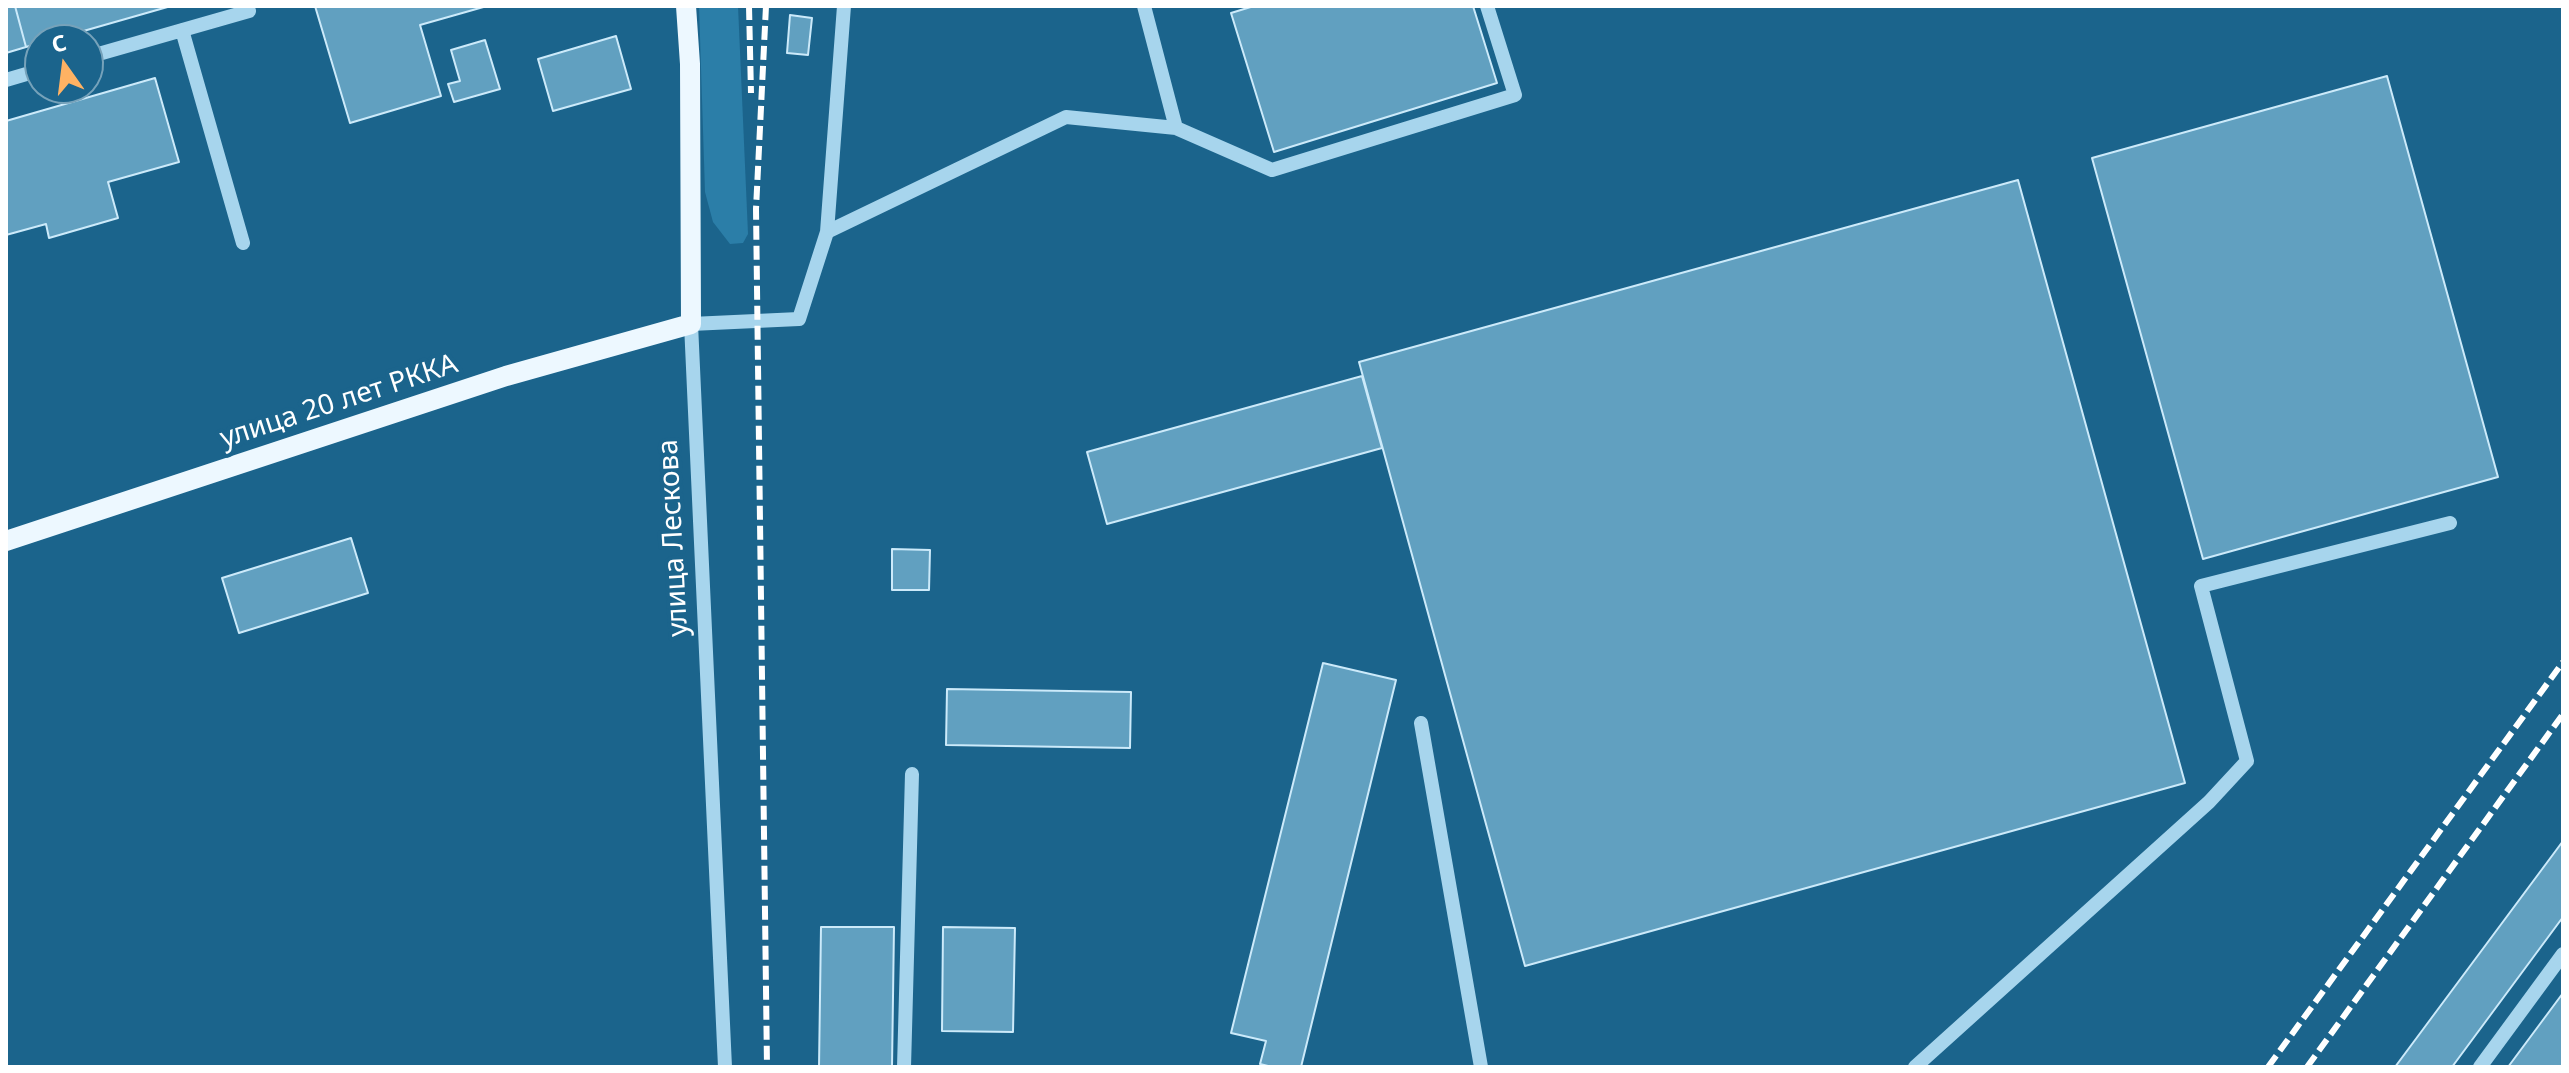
<!DOCTYPE html>
<html>
<head>
<meta charset="utf-8">
<style>
	body { margin:0 }
	#map { position:relative; width:2569px; height:1073px; overflow:hidden; background:#1b648c; font-family:"Noto Sans",sans-serif }
	canvas { display:block }
	.frame { position:absolute; inset:0; border:8px solid #fff; pointer-events:none }
	.north { position:absolute; left:24px; top:24px; width:80px; height:80px; box-sizing:border-box; background:#1b648c; border:2px solid #76a2ba; border-radius:50%; rotate:346deg; font-size:22px; font-weight:700; line-height:32px; text-align:center; color:#fff }
	.north::after { content:''; display:block; margin:auto; width:28px; height:36px; background:#ffb263; clip-path:polygon(50% 0,100% 100%,50% 72%,0 100%) }
</style>
</head>
<body>
<div id="map">
<canvas width="2569" height="1073"></canvas>
<div class="frame"></div>
<div class="north">С</div>
</div>
<script>
const ctx = document.querySelector('canvas').getContext('2d');
ctx.lineJoin = 'round';
function fillPath(path, color) { ctx.fillStyle = color; ctx.fill(path, 'evenodd'); }
const poly = rows => new Path2D(rows.map(r => 'M' + r).join(''));
function strokePath(path, color, width, dash) { ctx.strokeStyle = color; ctx.lineWidth = width; ctx.lineCap = dash ? 'butt' : 'round'; ctx.setLineDash(dash || []); ctx.stroke(path); }
function write(font, color, halo, rows, align = 'center') {
  ctx.font = font + ' "Noto Sans",sans-serif'; ctx.lineWidth = 8; ctx.setLineDash([]); ctx.textBaseline = 'middle'; ctx.strokeStyle = halo; ctx.fillStyle = color; for (const [text, x, y, turn = 0] of rows) {
    ctx.save(); ctx.translate(x, y); ctx.rotate((+turn || 0) * Math.PI / 180); ctx.textAlign = isNaN(turn) ? turn : align; if (halo) ctx.strokeText(text, 0, 0); ctx.fillText(text, 0, 0); ctx.restore();
  }
}
fillPath(poly([
	[699,6,738,6,748,234,743,243,730,244,713,222,705,192]
]), '#2b7ea8');
const building = poly([
	[6,6,15,6,26,47,6,53,6,6],
	[15,6,171,6,52,40,40,40,40,43,26,47,15,6],
	[315,6,487,6,420,25,441,96,350,123,315,6],
	[1254,6,1473,6,1497,83,1274,152,1231,13,1254,6],
	[790,15,812,18,808,55,787,53,790,15],
	[616,36,631,89,553,111,538,59,616,36],
	[485,40,500,89,454,102,448,84,460,81,451,50,485,40],
	[2387,76,2498,477,2203,559,2092,158,2387,76],
	[155,78,179,162,108,182,118,218,49,238,46,224,6,235,6,121,155,78],
	[2018,180,2185,783,1525,966,1359,362,2018,180],
	[1362,376,1382,448,1107,524,1087,452,1362,376],
	[351,538,368,593,239,633,222,578,351,538],
	[892,549,930,550,929,590,892,590,892,549],
	[1323,663,1396,680,1301,1067,1272,1067,1260,1064,1266,1041,1231,1033,1323,663],
	[947,689,1131,692,1130,748,946,745,947,689],
	[2563,841,2563,917,2452,1067,2395,1067,2563,841],
	[821,927,894,927,892,1067,819,1067,821,927],
	[943,927,1015,928,1013,1032,942,1031,943,927],
	[2563,993,2563,1067,2508,1067,2563,993]
]);
fillPath(building, '#61a0c0');
strokePath(building, '#cceafa', 2);
strokePath(poly([
	[1144,6,1176,128],
	[182,30,243,243],
	[88,57,249,11,247,6],
	[6,80,40,70],
	[827,232,1066,117,1176,128,1272,170,1515,95,1487,6],
	[1421,723,1481,1067],
	[725,1067,691,324,799,319,827,232,844,6],
	[904,1067,912,774],
	[1915,1067,2209,802,2247,761,2201,586,2450,523],
	[2480,1067,2563,954]
]), '#a7d5ed', 14);
strokePath(poly([
	[6,541,506,376,691,324,690,64,686,6]
]), '#edf8ff', 20);
strokePath(poly([
	[749,6,751,93],
	[766,6,756,209,767,1067],
	[2268,1067,2563,662],
	[2307,1067,2563,714]
]), '#fff', 6, [14, 6]);
write('28px', '#fff', '#1b648c', [
	["улица 20 лет РККА",339,402,-18],
	["улица Лескова",674,538,-93]
]);
</script>
</body>
</html>
